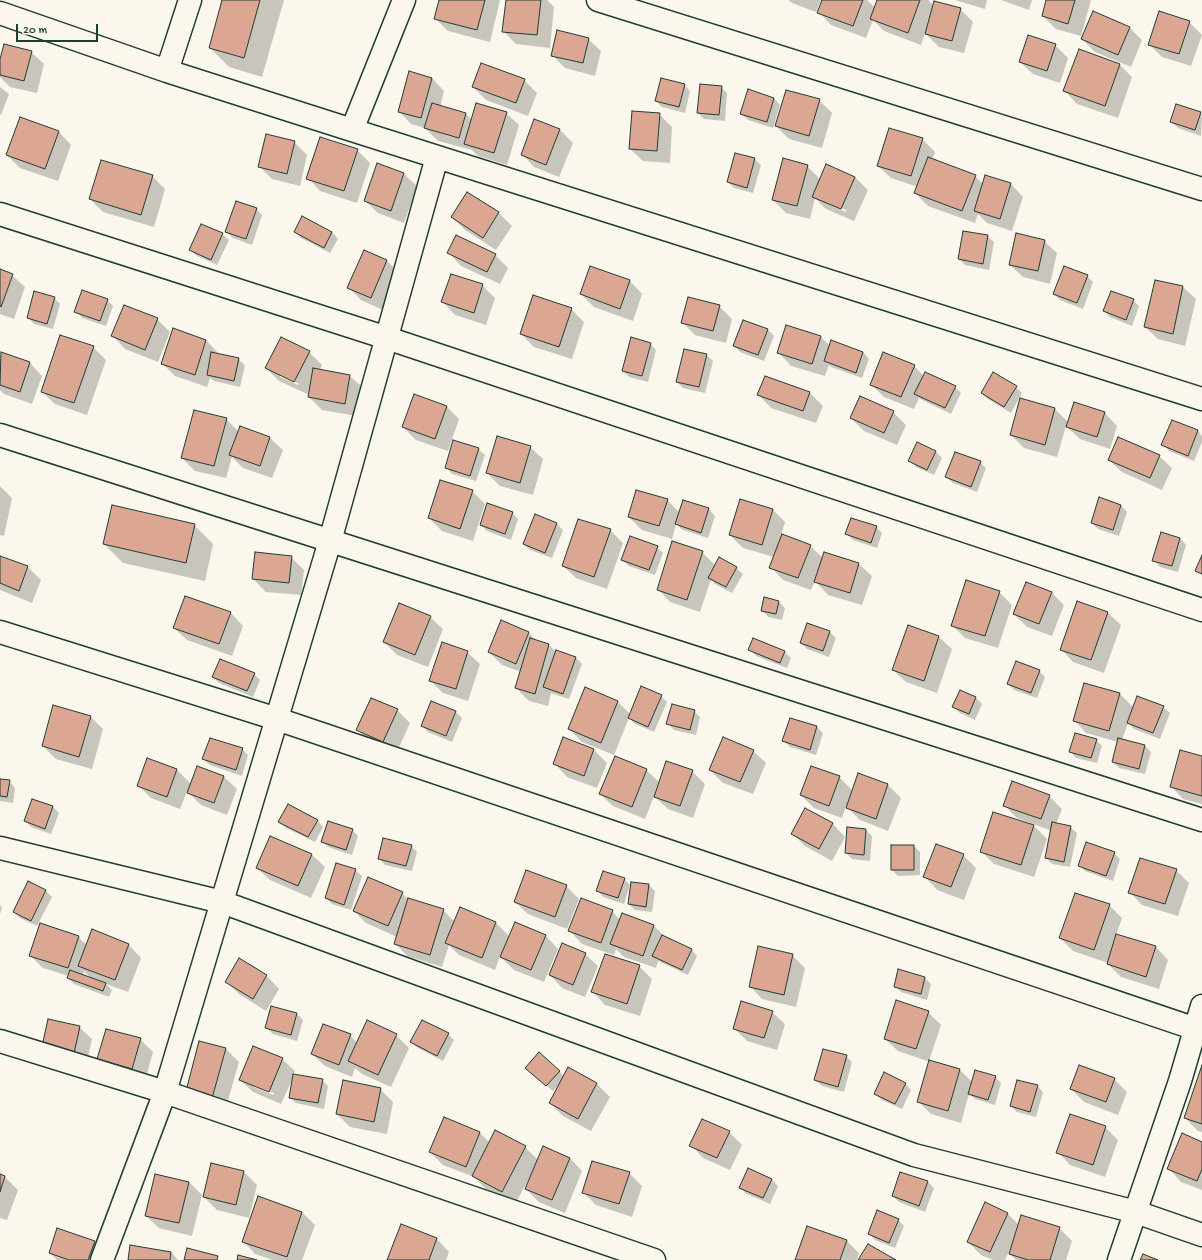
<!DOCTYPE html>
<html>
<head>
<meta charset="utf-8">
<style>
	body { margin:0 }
	#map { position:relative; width:1202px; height:1260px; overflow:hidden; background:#fbf7ec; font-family:"Gochi Hand",sans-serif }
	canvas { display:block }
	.scale { position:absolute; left:16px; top:24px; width:82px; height:18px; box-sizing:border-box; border:2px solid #1f3d34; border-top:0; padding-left:5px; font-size:12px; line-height:14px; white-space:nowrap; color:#1f3d34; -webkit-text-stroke:3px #fbf7ec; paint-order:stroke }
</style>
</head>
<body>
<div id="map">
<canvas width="1202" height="1260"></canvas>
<div class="scale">20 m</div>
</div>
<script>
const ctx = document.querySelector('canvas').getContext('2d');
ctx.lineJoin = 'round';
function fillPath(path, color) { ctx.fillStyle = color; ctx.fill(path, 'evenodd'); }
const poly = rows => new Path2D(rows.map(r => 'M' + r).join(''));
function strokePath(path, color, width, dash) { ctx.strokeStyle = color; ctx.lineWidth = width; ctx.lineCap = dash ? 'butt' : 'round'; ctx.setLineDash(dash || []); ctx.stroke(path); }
fillPath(poly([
	[223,0,284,0,262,77,229,67,210,48],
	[440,0,500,0,490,42,448,31,435,18],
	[507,0,547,0,554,7,550,48,516,44,503,31],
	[788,0,821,0,816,12,792,3],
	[823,0,867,0,875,8,878,0,928,0,934,6,960,9,973,22,964,53,939,47,925,33,921,45,884,31,873,20,866,38,831,25,819,12],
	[955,0,987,0,985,9],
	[1001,0,1032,0,1029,10],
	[1047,0,1091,0,1081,36,1056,29,1043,16],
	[1189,22,1202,35,1191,66,1162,57,1149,44],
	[1129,27,1142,40,1131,67,1095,52,1082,39],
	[588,39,601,51,595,76,565,68,552,55],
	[1055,45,1068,58,1060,83,1033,74,1020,62],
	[31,52,44,64,37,93,10,87,0,77,0,63],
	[1120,65,1132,77,1118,118,1077,104,1065,91],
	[432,78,444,91,440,107,466,114,472,120,506,113,519,125,507,165,478,156,472,150,438,141,425,128,411,124,399,111],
	[524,80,537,93,528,116,486,100,473,87],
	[684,85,690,91,685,113,662,107,656,101],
	[0,87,9,94,1,115,0,114],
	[721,87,727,93,725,121,704,119,698,113],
	[749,91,774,98,780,105,773,128,748,120,741,114],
	[819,100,832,113,822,148,789,139,776,126],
	[1200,113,1202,115,1201,136,1178,128,1171,122],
	[659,114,672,127,670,163,643,161,630,149],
	[21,119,59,132,71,145,58,181,20,168,7,155],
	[535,121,560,130,573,143,559,177,534,167,522,154],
	[922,139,935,152,932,160,975,176,983,184,1011,184,1023,197,1012,231,987,223,978,214,975,223,928,206,915,193,918,187,891,178,878,166],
	[294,142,307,155,300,186,272,179,259,166],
	[357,150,370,163,357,203,320,191,308,178],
	[754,159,761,165,753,193,734,188,728,182],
	[378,165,404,174,417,186,404,223,378,213,365,201],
	[807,166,821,180,855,177,868,190,854,221,826,209,815,198,810,219,786,213,773,200],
	[828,202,846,210,846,212,828,204],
	[152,176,165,189,154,227,103,212,90,199],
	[467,193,499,213,512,226,496,250,465,230,452,217],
	[256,209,262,215,252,245,233,238,227,232],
	[295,231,332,232,338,239,330,253,301,238],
	[222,234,229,240,217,265,197,256,190,250],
	[987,236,994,242,989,270,965,265,959,259],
	[1044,241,1057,253,1050,284,1023,277,1010,265],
	[364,251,387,261,400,274,383,310,361,300,348,287],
	[449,253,495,255,508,268,500,284,461,266],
	[0,270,12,275,25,287,14,319,0,314],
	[1087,276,1093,282,1083,309,1060,300,1054,294],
	[630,281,642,294,633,321,594,307,581,294],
	[1155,281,1183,287,1196,299,1185,346,1158,339,1145,327],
	[482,285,495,298,486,325,455,315,443,302],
	[54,298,60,304,53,329,34,324,28,317],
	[107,300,113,306,106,326,82,318,76,311],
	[1133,300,1139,306,1132,326,1110,317,1104,311],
	[719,306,732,319,726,343,695,335,682,322],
	[571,309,584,322,572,359,534,347,521,334],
	[157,319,170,332,158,362,125,349,113,336],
	[787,326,821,337,830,346,863,352,869,359,862,378,831,367,829,365,825,376,791,366,779,353],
	[768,330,774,336,764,361,740,352,734,345],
	[206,340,218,353,218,355,238,359,245,365,240,387,214,381,210,378,207,387,175,376,162,363],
	[650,344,656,350,648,382,629,377,623,371],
	[93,347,106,360,87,415,55,404,42,392],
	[309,352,322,365,320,370,350,376,363,388,357,416,322,410,309,397,310,389,307,394,279,381,266,368],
	[280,374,299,384,298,385,280,377],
	[1,353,30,363,42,376,32,404,4,394,0,390,0,357],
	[706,355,713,361,705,393,683,388,677,382],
	[914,366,924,376,955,387,961,393,951,414,922,400,919,398,914,409,884,397,871,384],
	[993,374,1016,387,1022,393,1011,413,988,399,982,393],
	[765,377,810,393,823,406,816,423,771,408,759,395],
	[1021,400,1055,409,1068,422,1105,413,1117,426,1110,449,1080,439,1066,426,1057,457,1024,448,1011,435],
	[446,406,459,419,448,451,416,440,403,427],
	[893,412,906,425,897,445,864,431,851,418],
	[226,419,239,432,240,427,270,438,283,450,272,478,243,468,232,457,226,478,195,471,182,458],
	[1173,421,1198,431,1202,436,1202,442,1194,461,1169,451,1163,444],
	[918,444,936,452,942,458,934,475,916,467,910,460],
	[530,447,543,459,533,495,500,486,487,473],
	[478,449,485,455,476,481,452,474,446,467],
	[1159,456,1172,468,1162,490,1122,472,1109,460],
	[980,462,986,468,977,492,953,483,946,477],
	[0,486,12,498,4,536,0,535],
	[472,491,485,504,473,541,442,531,429,518],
	[667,500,680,513,684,502,709,509,715,516,708,538,683,530,676,524,672,539,642,530,629,517],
	[1121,505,1127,512,1119,536,1098,529,1092,523],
	[772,509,785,522,781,535,810,546,823,558,859,564,872,576,862,605,828,595,815,581,811,590,783,580,771,567,774,557,743,548,730,535],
	[512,513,518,519,511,540,487,531,481,525],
	[536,515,557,524,563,530,552,558,530,550,524,544],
	[194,525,213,544,205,581,123,563,104,544],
	[876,527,882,533,877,548,853,540,847,534],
	[610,530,623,543,607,589,576,578,563,566],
	[1180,538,1186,545,1178,572,1160,567,1154,560],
	[657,547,663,553,655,575,629,566,622,560],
	[702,552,715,565,736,568,743,574,732,593,715,584,711,579,700,612,670,602,658,589],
	[0,557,28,567,41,580,32,603,0,590],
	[291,557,304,570,301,595,266,592,253,579],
	[999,592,1012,605,998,648,965,638,952,625],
	[1052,593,1064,605,1052,636,1027,627,1014,614],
	[765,599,779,602,785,608,782,620,768,617,762,610],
	[1077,602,1108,613,1121,625,1104,673,1073,662,1061,649],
	[231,613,243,626,232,656,187,640,174,628],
	[430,617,443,629,428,667,397,655,384,642],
	[908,626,939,637,952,649,937,693,906,682,893,670],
	[830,632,836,638,829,657,807,649,801,643],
	[529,633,537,641,549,645,556,652,576,658,582,664,569,699,551,693,548,706,529,701,516,688,521,672,502,665,489,652],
	[750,649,785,652,791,658,787,668,756,656],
	[467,652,480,664,468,701,443,693,430,680],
	[1039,671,1045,677,1037,698,1014,690,1008,684],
	[254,674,260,680,253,697,219,683,213,677],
	[586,689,618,702,630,714,661,696,667,702,654,732,635,724,629,718,614,755,582,742,569,729],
	[960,691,976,698,982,704,975,720,960,713,954,707],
	[1120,694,1134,708,1163,707,1170,713,1160,739,1134,729,1128,723,1122,740,1144,745,1151,752,1145,774,1119,768,1113,762,1118,742,1086,733,1074,720],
	[432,702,456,712,462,718,452,742,428,732,422,726],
	[397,710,410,723,396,754,370,742,358,730],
	[694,711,700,717,696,735,674,730,667,723],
	[90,716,103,729,92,769,56,759,43,746],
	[817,727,823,733,816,755,790,747,784,741],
	[564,739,594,750,607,763,597,788,567,777,555,764],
	[1096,740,1102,746,1097,763,1076,758,1070,751],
	[242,749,248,755,242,776,210,765,203,759],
	[753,751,766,763,753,794,723,783,710,770],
	[1202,757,1202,804,1183,799,1171,786],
	[148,759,177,770,191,784,197,767,224,777,237,789,227,815,201,805,187,791,180,809,151,798,138,785],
	[646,770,660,783,692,771,705,784,693,818,668,809,654,796,645,819,613,806,600,794],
	[859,774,888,785,901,798,888,831,860,820,846,806,842,818,814,808,801,795,839,777,853,791],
	[0,780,9,781,15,788,13,803,0,801],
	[1049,796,1062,809,1056,824,1070,827,1077,833,1070,867,1052,864,1046,858,1052,831,1017,818,1004,805],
	[32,800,53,807,59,813,51,834,31,827,25,821],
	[805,809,833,824,845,837,832,861,805,846,792,833],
	[317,820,323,827,315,842,286,828,279,822],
	[1031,823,1047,839,1034,877,994,864,981,851,1030,825],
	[848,828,866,830,872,836,870,861,852,859,846,853],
	[352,830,358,836,352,855,328,847,322,841],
	[271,837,312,855,325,867,311,898,270,880,257,868],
	[411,846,417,852,412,871,385,865,379,858],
	[914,846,920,852,920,875,898,876,892,870],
	[1114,853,1120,859,1113,881,1085,871,1079,865],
	[963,855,976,868,964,900,937,890,925,877],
	[355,870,362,876,351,910,332,904,326,898],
	[1176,870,1189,883,1178,916,1142,905,1130,892],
	[624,879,630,885,624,904,603,897,597,890],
	[29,882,46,891,52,897,37,926,20,918,14,912],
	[649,885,655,891,652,912,635,910,629,904],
	[566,886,579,899,567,929,528,914,515,902],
	[402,893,408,899,443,910,455,922,461,909,496,923,510,937,516,923,546,936,558,949,544,982,514,970,500,956,495,970,459,955,449,945,442,967,407,956,395,943,397,937,366,923,354,911],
	[0,905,2,908,0,914],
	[1109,905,1122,918,1116,935,1156,947,1168,960,1159,989,1121,977,1108,964,1108,963,1073,951,1060,938],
	[612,911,620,920,622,915,654,926,665,937,691,949,697,956,688,975,658,961,656,968,624,957,616,949,614,955,582,944,570,931],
	[92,931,129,945,141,958,128,992,106,984,112,990,109,997,74,984,68,978,69,976,43,968,30,955,78,937,87,945],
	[84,971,92,979,82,975],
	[585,954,598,966,585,997,562,988,550,975],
	[792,955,805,968,796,1007,762,999,750,986],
	[239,960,267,976,279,989,266,1011,239,994,226,982],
	[639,966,652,979,640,1016,605,1005,593,992],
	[899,971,925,978,931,984,927,1000,901,992,895,986],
	[772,1012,785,1024,777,1050,747,1041,734,1028],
	[928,1012,941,1025,929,1061,960,1070,972,1082,995,1077,1001,1083,995,1105,975,1099,969,1094,961,1123,931,1114,918,1101,930,1062,898,1051,885,1039],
	[297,1014,303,1020,297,1041,273,1034,266,1027],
	[48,1020,79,1027,92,1039,85,1070],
	[448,1034,454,1040,443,1061,418,1048,411,1042],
	[350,1035,357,1043,396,1035,409,1048,391,1087,362,1074,355,1068,352,1077,325,1066,312,1054],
	[140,1039,153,1052,145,1081,111,1071,98,1059],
	[200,1042,226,1049,239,1062,224,1114,199,1107],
	[846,1056,852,1062,844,1092,822,1086,815,1080],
	[282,1059,295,1071,293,1075,322,1080,328,1086,324,1109,296,1103,290,1097,293,1078,281,1104,253,1092,240,1080],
	[254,1085,274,1093,273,1095,254,1087],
	[1202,1068,1202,1132,1198,1131,1185,1118],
	[569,1069,597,1084,610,1097,591,1131,563,1116,550,1103,559,1084,553,1091,532,1074,559,1071,564,1076],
	[1114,1079,1127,1092,1118,1115,1084,1102,1071,1089],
	[905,1083,911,1090,902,1109,882,1100,876,1094],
	[1037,1086,1043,1092,1036,1117,1017,1112,1011,1106],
	[380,1089,393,1102,387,1134,350,1127,337,1114],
	[445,1118,480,1133,490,1143,525,1147,538,1160,570,1158,582,1171,565,1213,539,1202,526,1189,531,1177,530,1177,515,1204,486,1189,474,1177,443,1165,430,1152],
	[1105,1127,1118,1140,1105,1177,1070,1165,1058,1152],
	[729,1132,742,1145,730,1170,703,1158,691,1145],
	[1202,1143,1202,1190,1181,1182,1169,1169],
	[244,1172,257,1185,249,1218,217,1210,204,1197],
	[629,1173,642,1186,632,1217,596,1205,583,1192],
	[901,1173,928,1182,934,1188,925,1212,899,1202,893,1196],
	[0,1175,5,1177,18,1190,7,1220,0,1218],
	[772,1180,778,1186,770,1204,747,1194,740,1188],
	[189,1182,202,1195,192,1236,159,1228,146,1216],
	[258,1197,302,1212,315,1225,302,1260,273,1260,255,1254,243,1241],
	[1007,1213,1019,1225,1059,1228,1072,1241,1066,1260,1016,1260,1010,1254,1013,1245,1012,1245,1005,1260,993,1260,981,1255,968,1242],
	[898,1220,904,1226,895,1248,875,1240,869,1233],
	[437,1239,449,1252,446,1260,388,1260],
	[846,1240,859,1253,857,1260,796,1260],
	[94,1241,107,1254,105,1260,57,1260,50,1253],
	[171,1252,178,1260,129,1260]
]), '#0003');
const building = poly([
	[222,0,260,0,244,58,209,48,222,0],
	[439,0,485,0,477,30,434,19,439,0],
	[506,0,541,0,537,35,502,32,506,0],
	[822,0,863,0,853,26,817,13,822,0],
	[877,0,920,0,908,33,870,19,877,0],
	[1046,0,1075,0,1068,24,1042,16,1046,0],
	[934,1,961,8,952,41,925,34,934,1],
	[1093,11,1130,27,1118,55,1081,39,1093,11],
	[1159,11,1190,21,1179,54,1148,45,1159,11],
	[557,30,589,38,583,63,551,56,557,30],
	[1028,35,1056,44,1047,71,1019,62,1028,35],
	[4,44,32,51,24,81,0,75,0,59,4,44],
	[1079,49,1120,64,1105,106,1063,91,1079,49],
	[481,63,525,79,516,103,472,87,481,63],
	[409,71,432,78,421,118,398,112,409,71],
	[661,78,685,84,679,107,655,101,661,78],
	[700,84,722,86,719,115,697,113,700,84],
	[748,89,774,98,767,122,740,114,748,89],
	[786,90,820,99,809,136,775,126,786,90],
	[432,103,466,113,459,138,424,128,432,103],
	[476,103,507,112,494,153,464,144,476,103],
	[1176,104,1201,112,1195,130,1170,122,1176,104],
	[632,111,660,113,657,151,629,149,632,111],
	[20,117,59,131,45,169,6,155,20,117],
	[534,119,560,129,546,165,521,155,534,119],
	[889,128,923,138,911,176,877,166,889,128],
	[266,134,295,141,287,174,258,167,266,134],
	[320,137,358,149,344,191,306,179,320,137],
	[735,153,755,158,747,188,727,182,735,153],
	[928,157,976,175,962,211,914,193,928,157],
	[783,158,808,165,797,206,772,200,783,158],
	[101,160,153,175,141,215,89,199,101,160],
	[377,163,404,173,391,211,364,201,377,163],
	[826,164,855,177,841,209,812,197,826,164],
	[985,175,1011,183,1000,219,974,211,985,175],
	[467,192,499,212,483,238,451,217,467,192],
	[236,201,257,208,246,239,225,232,236,201],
	[302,216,332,232,324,248,294,232,302,216],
	[201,224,223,233,211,260,189,250,201,224],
	[963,231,988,235,983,264,958,259,963,231],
	[1016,233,1045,240,1038,271,1009,265,1016,233],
	[456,235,496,254,487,272,447,253,456,235],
	[364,250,387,260,371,298,347,288,364,250],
	[590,266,630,280,620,309,580,294,590,266],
	[1064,266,1088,275,1077,303,1053,294,1064,266],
	[0,269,13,274,1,307,0,306,0,269],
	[451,274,483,284,474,313,441,302,451,274],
	[1155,280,1183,286,1173,334,1144,327,1155,280],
	[82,290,108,299,100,321,74,312,82,290],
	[34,291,55,297,47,324,27,318,34,291],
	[1111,291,1134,299,1126,320,1103,311,1111,291],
	[533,295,572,308,559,347,520,334,533,295],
	[688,297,720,305,713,331,681,323,688,297],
	[124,305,158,318,145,350,111,336,124,305],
	[743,320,768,329,758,355,733,346,743,320],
	[786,325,821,336,812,364,777,353,786,325],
	[173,328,206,340,195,375,161,364,173,328],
	[60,335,94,346,74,403,41,392,60,335],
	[281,337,310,351,294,382,265,368,281,337],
	[631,337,651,343,642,376,622,371,631,337],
	[831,340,863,352,856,373,824,361,831,340],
	[684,349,707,354,699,387,676,382,684,349],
	[1,352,30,362,20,392,0,385,1,352],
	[211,352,239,358,234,381,207,375,211,352],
	[883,352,915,365,901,397,870,385,883,352],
	[313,368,350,375,345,404,308,397,313,368],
	[925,372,956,386,945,408,914,394,925,372],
	[993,372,1017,386,1004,407,981,393,993,372],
	[765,376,810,392,803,411,757,395,765,376],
	[414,394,447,406,435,439,402,427,414,394],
	[860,396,894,411,884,433,850,418,860,396],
	[1020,398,1055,408,1045,445,1010,435,1020,398],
	[1074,402,1105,412,1097,437,1066,427,1074,402],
	[194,410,227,418,214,466,181,458,194,410],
	[1172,420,1198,430,1188,456,1161,445,1172,420],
	[240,426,270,437,260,466,229,455,240,426],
	[497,436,531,446,520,483,486,473,497,436],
	[1118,437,1160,455,1150,478,1108,460,1118,437],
	[453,440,479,448,470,476,445,468,453,440],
	[917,442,936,451,927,470,908,461,917,442],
	[955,452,981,461,971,487,945,477,955,452],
	[440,480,473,490,460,529,428,518,440,480],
	[636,490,668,499,659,526,628,517,636,490],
	[1099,497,1121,505,1113,530,1091,523,1099,497],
	[740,499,773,509,762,545,729,535,740,499],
	[683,500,709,508,701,533,675,524,683,500],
	[487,503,513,512,505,534,480,525,487,503],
	[112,505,195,524,186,563,103,544,112,505],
	[535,514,557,523,545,553,523,544,535,514],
	[851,518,877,526,871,543,845,534,851,518],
	[578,519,611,529,594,577,562,566,578,519],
	[1161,532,1180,538,1172,566,1152,561,1161,532],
	[782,534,811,545,798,578,769,568,782,534],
	[630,536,658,546,649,570,621,560,630,536],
	[672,541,703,551,687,600,657,590,672,541],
	[255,552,292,556,289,583,252,579,255,552],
	[824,552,859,563,850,593,814,582,824,552],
	[1202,555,1202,574,1195,571,1202,555],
	[0,556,28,566,19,591,0,583,0,556],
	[719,557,737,567,726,587,708,578,719,557],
	[966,580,1000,591,985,636,951,626,966,580],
	[1026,582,1052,592,1039,624,1013,614,1026,582],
	[185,596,231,612,219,644,173,628,185,596],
	[764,597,779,601,776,614,761,611,764,597],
	[1077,601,1108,612,1091,660,1060,650,1077,601],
	[399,603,431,616,415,655,383,642,399,603],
	[501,620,529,632,516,664,488,652,501,620],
	[807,623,830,631,823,651,800,643,807,623],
	[908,625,939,636,924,681,892,670,908,625],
	[530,638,549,644,535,694,515,688,530,638],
	[753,638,785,651,780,663,748,650,753,638],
	[442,642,468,651,456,689,429,681,442,642],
	[556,650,576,657,563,694,543,687,556,650],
	[220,659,255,673,247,691,212,677,220,659],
	[1016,661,1040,670,1031,693,1007,684,1016,661],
	[1084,683,1120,693,1109,731,1073,721,1084,683],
	[641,686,662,695,648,727,628,718,641,686],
	[585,687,618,701,601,743,568,729,585,687],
	[960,690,976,697,969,714,952,707,960,690],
	[1137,696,1164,706,1153,733,1127,723,1137,696],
	[371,698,398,709,383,742,356,730,371,698],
	[431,701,456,711,446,736,421,726,431,701],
	[672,704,695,710,690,730,666,724,672,704],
	[53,705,91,716,79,757,42,746,53,705],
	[790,718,817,726,810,750,782,741,790,718],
	[1075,733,1097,739,1091,758,1069,752,1075,733],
	[563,737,594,749,584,776,553,764,563,737],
	[723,737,754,750,740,782,709,770,723,737],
	[210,738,243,748,236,770,202,759,210,738],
	[1118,738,1145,745,1139,769,1112,762,1118,738],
	[1180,750,1202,756,1202,796,1170,787,1180,750],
	[615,756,647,769,632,807,599,794,615,756],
	[147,758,177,769,167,797,137,786,147,758],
	[666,761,693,770,680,806,654,797,666,761],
	[197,766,224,776,214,803,187,793,197,766],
	[811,766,840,776,829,806,800,795,811,766],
	[858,773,888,784,876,819,846,808,858,773],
	[0,779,10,780,7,797,0,796,0,779],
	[1012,781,1050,795,1041,819,1003,806,1012,781],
	[32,799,53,806,45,829,24,821,32,799],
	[288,804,318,820,308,837,278,822,288,804],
	[805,808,833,823,819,849,791,834,805,808],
	[993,812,1034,825,1021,865,980,852,993,812],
	[328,821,353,829,346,850,321,842,328,821],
	[1052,822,1071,826,1064,862,1045,858,1052,822],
	[847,827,866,829,864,855,845,853,847,827],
	[270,836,312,854,298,886,256,868,270,836],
	[383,838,412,845,406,866,378,859,383,838],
	[1086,842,1115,852,1106,876,1078,866,1086,842],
	[936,844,964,854,951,887,923,877,936,844],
	[891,845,914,845,914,870,891,870,891,845],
	[1140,858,1177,869,1165,904,1128,893,1140,858],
	[336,863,356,869,344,905,325,898,336,863],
	[526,870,567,885,555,917,514,902,526,870],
	[603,871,625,878,618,898,596,891,603,871],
	[368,877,403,892,388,926,353,911,368,877],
	[28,881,46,890,31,921,13,912,28,881],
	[631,882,649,884,646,907,628,904,631,882],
	[1075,893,1110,904,1094,950,1059,938,1075,893],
	[408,898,444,909,430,955,394,944,408,898],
	[581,898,613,910,601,943,568,931,581,898],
	[460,907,496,922,482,958,445,943,460,907],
	[622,913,654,925,643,956,610,944,622,913],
	[515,922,546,935,531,970,500,957,515,922],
	[40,923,79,936,68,968,29,956,40,923],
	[92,929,129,944,115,980,78,966,92,929],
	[1116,934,1156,946,1146,977,1107,964,1116,934],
	[662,935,692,949,682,970,652,956,662,935],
	[562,943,586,953,573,985,549,975,562,943],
	[758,946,793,954,784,995,749,987,758,946],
	[605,954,640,965,627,1004,591,992,605,954],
	[239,958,267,975,253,999,225,982,239,958],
	[898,969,925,977,921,994,894,987,898,969],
	[70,970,106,983,103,991,67,978,70,970],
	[896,1000,929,1011,916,1049,884,1039,896,1000],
	[741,1001,773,1011,764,1038,733,1029,741,1001],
	[271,1006,297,1013,291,1035,265,1028,271,1006],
	[48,1019,80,1026,73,1058,41,1051,48,1019],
	[367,1020,397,1034,378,1075,348,1061,367,1020],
	[422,1020,449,1033,437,1056,410,1042,422,1020],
	[323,1024,351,1034,339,1065,311,1054,323,1024],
	[106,1029,141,1038,132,1069,97,1059,106,1029],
	[199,1041,226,1048,211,1102,185,1095,199,1041],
	[253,1046,283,1058,269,1092,239,1080,253,1046],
	[823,1049,847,1055,838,1087,814,1080,823,1049],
	[539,1052,560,1071,546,1086,525,1068,539,1052],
	[929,1060,960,1069,948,1111,917,1102,929,1060],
	[1079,1065,1115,1078,1106,1102,1070,1089,1079,1065],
	[1202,1065,1202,1124,1184,1118,1202,1065],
	[568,1067,597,1083,578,1119,549,1103,568,1067],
	[975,1070,996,1076,988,1100,968,1094,975,1070],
	[884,1072,906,1083,895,1104,874,1094,884,1072],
	[293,1074,323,1079,318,1103,289,1098,293,1074],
	[343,1080,381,1088,374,1122,336,1114,343,1080],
	[1017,1080,1038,1085,1030,1112,1010,1106,1017,1080],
	[1070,1114,1106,1126,1093,1165,1056,1153,1070,1114],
	[444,1117,480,1132,466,1167,429,1152,444,1117],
	[702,1119,730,1131,717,1158,689,1146,702,1119],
	[495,1130,526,1146,502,1192,472,1176,495,1130],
	[1182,1133,1202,1142,1202,1169,1197,1181,1167,1169,1182,1133],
	[543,1146,570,1158,552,1200,525,1189,543,1146],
	[592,1161,630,1172,619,1204,582,1193,592,1161],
	[211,1163,244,1171,236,1205,203,1197,211,1163],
	[748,1168,772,1179,763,1198,739,1188,748,1168],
	[900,1172,928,1181,919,1206,892,1196,900,1172],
	[0,1174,5,1176,0,1192,0,1174],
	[155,1174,189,1182,179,1223,145,1216,155,1174],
	[258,1196,302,1212,287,1257,242,1242,258,1196],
	[985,1202,1008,1213,990,1252,967,1242,985,1202],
	[877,1210,899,1219,889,1243,868,1234,877,1210],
	[1021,1215,1060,1227,1050,1260,1028,1260,1009,1254,1021,1215],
	[401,1224,437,1238,429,1260,387,1260,401,1224],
	[807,1226,847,1240,840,1260,795,1260,807,1226],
	[57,1228,95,1241,88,1260,69,1260,49,1253,57,1228],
	[868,1244,896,1260,858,1260,868,1244],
	[130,1245,171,1252,170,1260,128,1260,130,1245],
	[187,1248,218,1256,217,1260,184,1260,187,1248],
	[1143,1254,1158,1260,1140,1260,1143,1254],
	[238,1255,257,1260,237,1260,238,1255]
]);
fillPath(building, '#dca792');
strokePath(building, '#1f3d34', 1);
const minor = poly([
	[598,0,1202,189],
	[0,13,167,71,352,130,1202,399],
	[167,71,190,0],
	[352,130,404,0],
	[0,214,387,338,1202,610],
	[0,435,1202,820],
	[0,632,277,719,1202,1031],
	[0,848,222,902,914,1155,1136,1212,1202,1235],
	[0,1041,165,1092,654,1260],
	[102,1260,165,1092,330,541,437,157],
	[1119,1260,1180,1081,1202,1006]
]);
strokePath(minor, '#1f3d34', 25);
strokePath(minor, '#fbf7ec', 22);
</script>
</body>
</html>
